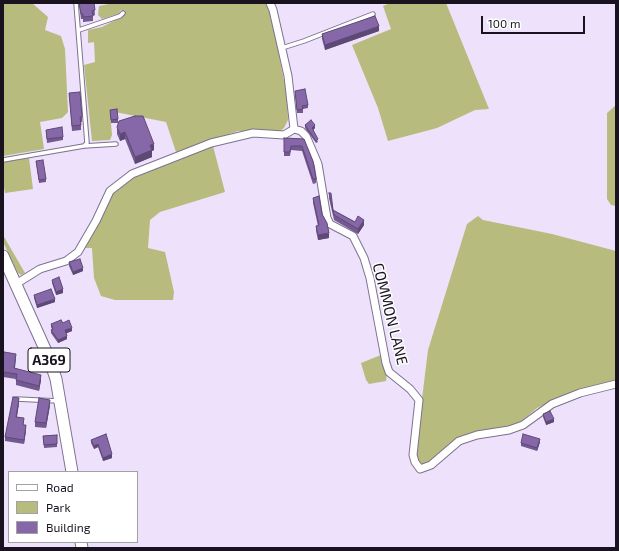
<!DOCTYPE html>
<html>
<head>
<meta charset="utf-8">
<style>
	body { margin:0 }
	#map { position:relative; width:619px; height:551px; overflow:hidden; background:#ede1fb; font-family:"Exo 2",sans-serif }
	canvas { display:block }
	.frame { position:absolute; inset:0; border:4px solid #18131e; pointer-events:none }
	.legend { position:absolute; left:8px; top:471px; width:130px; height:72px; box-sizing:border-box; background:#fff; border:1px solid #a3a1a5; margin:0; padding:5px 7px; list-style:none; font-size:12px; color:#18131e }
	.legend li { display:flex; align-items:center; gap:8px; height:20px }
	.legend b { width:20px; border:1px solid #a3a1a5 }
	.scale { position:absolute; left:481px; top:16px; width:104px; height:18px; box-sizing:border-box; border:2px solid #18131e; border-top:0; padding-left:5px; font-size:12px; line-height:14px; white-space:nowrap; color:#18131e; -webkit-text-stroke:3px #fff; paint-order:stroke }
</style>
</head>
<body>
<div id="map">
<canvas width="619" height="551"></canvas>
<div class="frame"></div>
<ul class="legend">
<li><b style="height:5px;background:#fff"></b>Road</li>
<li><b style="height:11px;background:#b7bb7d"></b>Park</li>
<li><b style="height:11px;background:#8668a8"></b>Building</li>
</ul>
<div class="scale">100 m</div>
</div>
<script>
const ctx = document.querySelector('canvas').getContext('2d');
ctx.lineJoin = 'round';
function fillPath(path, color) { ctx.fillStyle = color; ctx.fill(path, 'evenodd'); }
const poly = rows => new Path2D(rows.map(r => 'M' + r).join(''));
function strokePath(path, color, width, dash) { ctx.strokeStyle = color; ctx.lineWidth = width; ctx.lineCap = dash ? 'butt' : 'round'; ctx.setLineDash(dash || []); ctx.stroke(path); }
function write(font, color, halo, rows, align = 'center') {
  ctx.font = font + ' "Exo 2",sans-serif'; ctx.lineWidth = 3; ctx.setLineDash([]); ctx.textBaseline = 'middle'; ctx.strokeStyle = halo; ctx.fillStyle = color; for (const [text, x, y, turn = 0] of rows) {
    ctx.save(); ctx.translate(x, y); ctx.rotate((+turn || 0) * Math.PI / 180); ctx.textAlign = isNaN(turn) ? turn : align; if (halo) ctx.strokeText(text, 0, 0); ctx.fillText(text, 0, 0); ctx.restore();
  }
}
fillPath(poly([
	[3,3,32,3,48,17,45,30,61,36,65,49,68,112,62,118,40,122,44,149,3,156],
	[113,3,267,3,270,10,287,96,288,120,284,128,279,132,238,131,176,152,166,122,110,111,112,135,110,140,92,141,84,65,95,62,94,42,88,43,88,30,102,27,123,16,125,10,121,10,118,14,102,19,98,15,99,6],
	[390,3,446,3,489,109,475,110,437,128,388,141,378,108,352,45,391,29,383,6],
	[616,105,616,206,611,205,607,199,607,113],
	[213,146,225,192,160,212,150,220,148,248,165,252,174,292,173,300,115,300,101,296,94,278,92,248,83,248,112,193,132,176],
	[29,158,33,189,5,193,3,182,3,162],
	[478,216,483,220,552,234,616,251,616,382,552,401,537,408,520,422,504,429,474,432,459,437,448,445,429,463,424,465,420,463,417,457,416,448,428,350,467,224],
	[3,235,25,273,21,275,18,273,3,242],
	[381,355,387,374,386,381,369,384,366,380,361,363]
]), '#b7bb7d');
const service = poly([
	[76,3,87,143,84,146],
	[79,30,120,16,123,13],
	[282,48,304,41,373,14],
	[3,160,84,146,116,144],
	[16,399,58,401]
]);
const minor = poly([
	[270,3,273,10,288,76,294,129],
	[294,129,301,131,306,136,318,164,327,218,330,224,353,236,364,258,370,278,386,363,389,372,410,389,419,400,413,455,415,462,420,469,431,465,459,441,477,435,509,430,523,425,552,404,580,393,616,384],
	[16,284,40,269,66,261,78,252,96,221,110,191,132,174,211,143,253,133,284,135,294,129]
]);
const primary = poly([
	[3,256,49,358,56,379,72,472],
	[81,542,82,548]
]);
strokePath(service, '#7e718e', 5.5);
strokePath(minor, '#7e718e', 9);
strokePath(primary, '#7e718e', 13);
strokePath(service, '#fff', 3.5);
strokePath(minor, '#fff', 7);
strokePath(primary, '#fff', 11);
fillPath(poly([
	[79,3,94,3,95,15,93,16,93,21,83,22,83,19,81,19],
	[379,31,325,50,322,39,322,34],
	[295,91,308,105,308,108,303,109,303,113,297,113],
	[69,93,82,117,82,122,81,122,81,130,72,131],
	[110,110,118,119,118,123,111,123],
	[305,125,315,128,313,130,318,142,316,143,305,128],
	[117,127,154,150,152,151,152,157,135,164,125,139,120,141,117,134],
	[46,130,63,137,63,140,47,143],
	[284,138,304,139,316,179,316,183,313,184,302,151,291,150,290,156,284,156],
	[36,161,46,179,46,182,39,183],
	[329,193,333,210,355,222,364,225,358,234,334,220,329,198],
	[313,198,322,214,329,238,318,240,316,231,316,226,318,226,313,203],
	[69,262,83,271,73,275,69,266],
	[52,280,63,293,56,295,52,283],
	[34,295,55,302,37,308,34,298],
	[63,323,72,331,66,333,67,339,58,343,51,333,51,330,52,329,51,327,51,324],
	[3,359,16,359,15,368,41,380,39,391,16,385,16,379,3,377],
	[19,403,17,417,24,422,23,425,26,430,24,444,5,441,5,437],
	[50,405,46,428,35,427,35,422],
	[543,414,554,422,546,425,543,417],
	[106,434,112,458,103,461,98,447,94,449,91,443,91,440],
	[57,435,57,447,44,448,43,436],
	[540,442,537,451,521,446,521,443]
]), '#735990');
fillPath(poly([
	[379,26,379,31,325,50,325,45],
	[315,125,315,128,312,131,312,128],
	[125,132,125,139,120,141,120,134],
	[154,144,154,150,152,151,152,157,135,164,135,157,150,145],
	[364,220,364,225,358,234,358,229],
	[329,233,329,238,318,240,318,235],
	[83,268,83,271,73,275,73,272],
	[63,289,63,293,56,295,56,292],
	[55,299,55,302,37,308,37,305],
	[72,328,72,331,65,334,65,330],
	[67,336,67,339,58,343,58,340],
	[41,375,41,380,39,391,39,386],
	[19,398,19,403,16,421,16,417],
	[50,400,50,405,46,428,46,423],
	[554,419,554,422,546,425,546,422],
	[26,425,26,430,24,444,24,440],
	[540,439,540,442,537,451,537,448],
	[98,444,98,447,94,449,94,446],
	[112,454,112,458,103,461,103,458]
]), '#5e4976');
const building = poly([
	[79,3,94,3,95,10,92,11,93,16,83,17,83,14,81,14,79,3],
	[375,16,379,26,325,45,322,34,375,16],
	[305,89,308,105,302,106,303,109,297,110,295,91,305,89],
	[80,92,82,117,80,117,81,125,72,126,69,93,80,92],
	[117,109,118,119,111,120,110,110,117,109],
	[135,116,143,116,154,144,150,145,152,150,135,157,125,132,120,134,117,127,119,121,135,116],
	[311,120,315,125,312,128,318,139,316,141,305,125,311,120],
	[62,127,63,137,47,139,46,130,62,127],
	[284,138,304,139,313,161,316,179,313,179,302,146,291,146,290,152,284,152,284,138],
	[43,160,46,179,39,180,36,161,43,160],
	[329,193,331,193,333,210,355,222,358,216,364,220,358,229,334,215,329,193],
	[319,196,322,214,327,223,329,233,318,235,316,226,319,225,313,198,319,196],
	[80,259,83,268,73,272,69,262,80,259],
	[59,277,63,289,56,292,52,280,59,277],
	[51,289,55,299,37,305,34,295,51,289],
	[61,320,63,323,69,320,72,328,65,330,67,336,58,340,51,330,53,329,51,324,61,320],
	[4,352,16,354,14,368,41,375,39,386,16,380,17,374,3,372,3,359,4,352],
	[13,397,19,398,16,417,24,418,23,425,26,425,24,440,5,437,13,397],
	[39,398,50,400,46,423,35,422,39,398],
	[550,411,554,419,546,422,543,414,550,411],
	[106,434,112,454,103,458,98,444,94,446,91,440,106,434],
	[523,434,540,439,537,448,521,443,523,434],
	[57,435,57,444,44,445,43,436,57,435]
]);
fillPath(building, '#8668a8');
strokePath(building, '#5e4976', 1);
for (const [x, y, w] of [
	[49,360,42]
]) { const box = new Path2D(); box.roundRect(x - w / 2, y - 12, w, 24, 3); ctx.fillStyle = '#fff'; ctx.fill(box); strokePath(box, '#18131e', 1); }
write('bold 14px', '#18131e', null, [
	["A369",49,360]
]);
write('15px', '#18131e', '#fff', [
	["COMMON LANE",390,314,76]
]);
</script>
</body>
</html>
